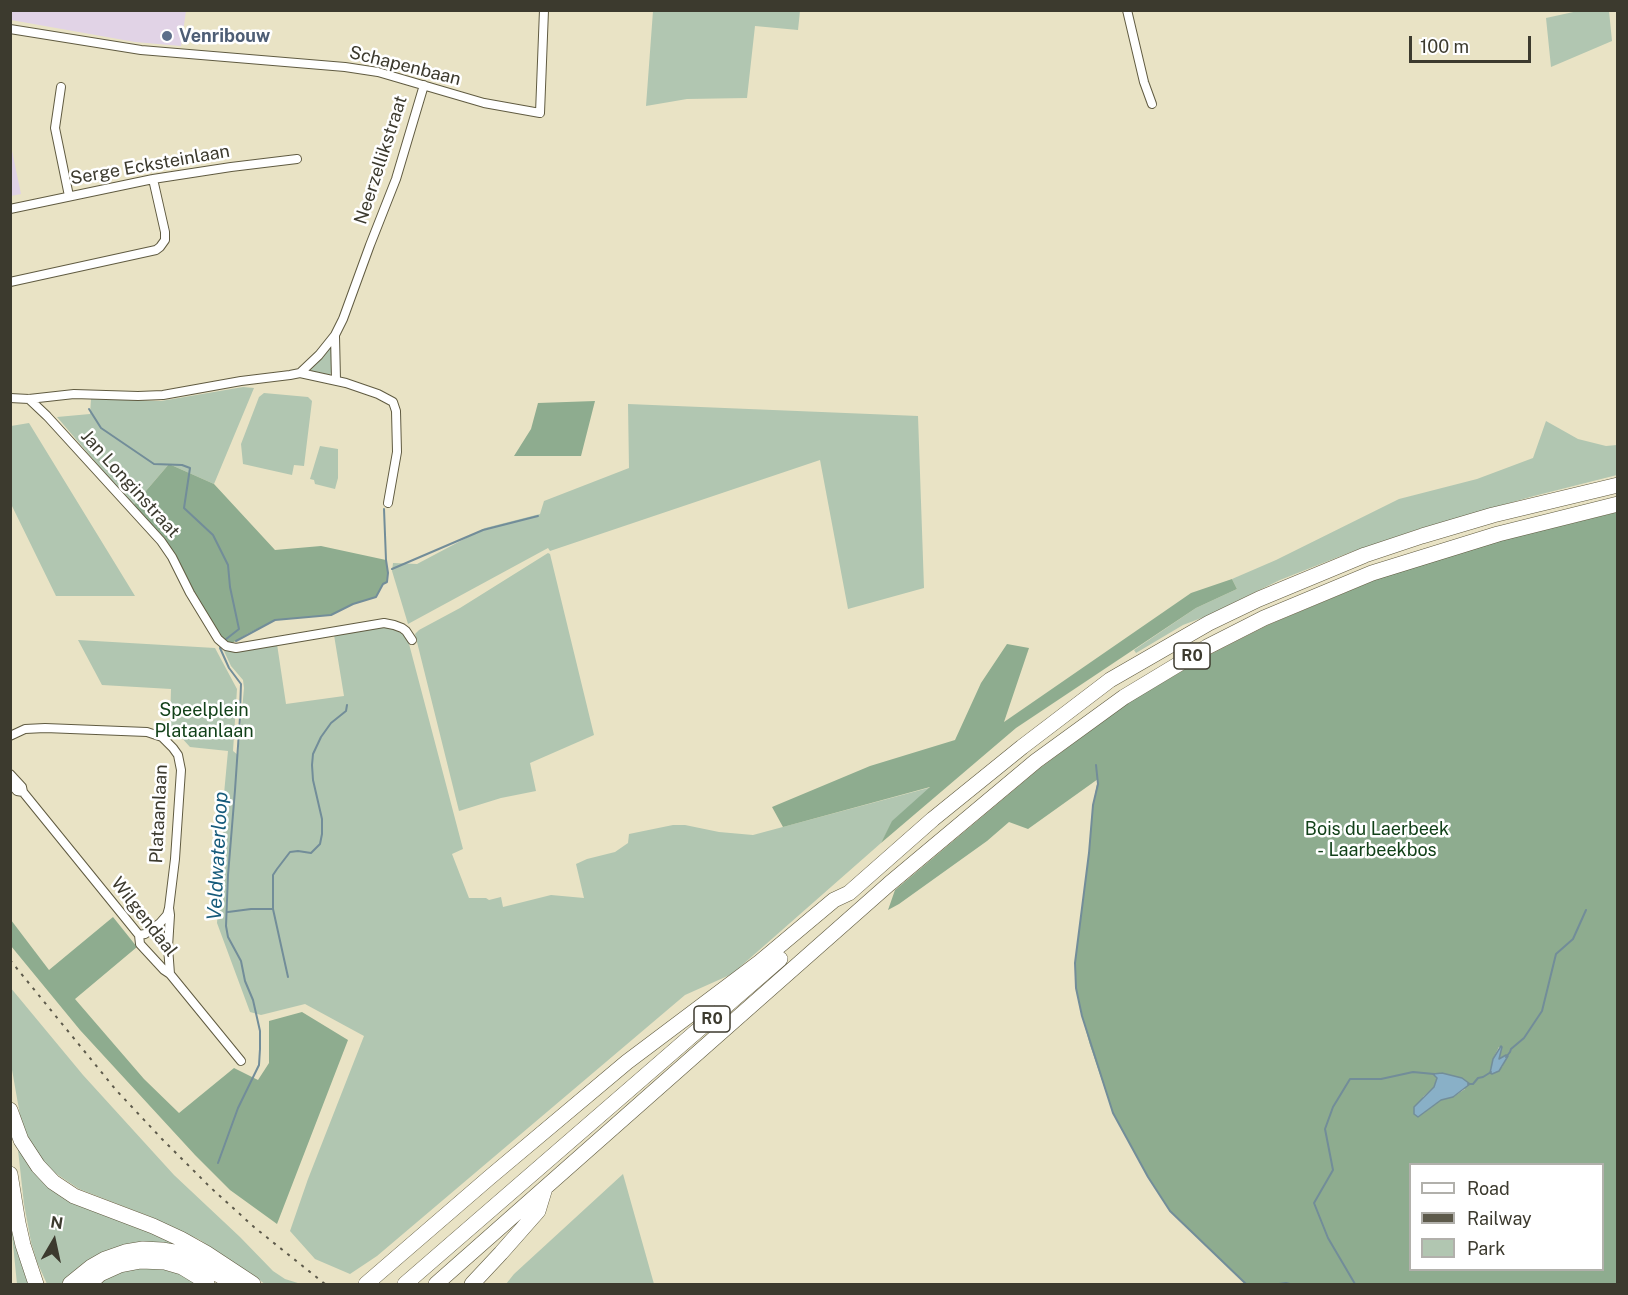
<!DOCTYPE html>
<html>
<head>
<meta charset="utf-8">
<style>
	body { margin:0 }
	#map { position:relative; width:1628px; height:1295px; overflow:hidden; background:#e9e3c5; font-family:"Public Sans",sans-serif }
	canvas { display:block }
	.frame { position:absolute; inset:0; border:12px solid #3c3a2e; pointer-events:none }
	.legend { position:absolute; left:1409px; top:1163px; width:195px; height:108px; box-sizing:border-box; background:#fff; border:2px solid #b1b0ab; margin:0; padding:8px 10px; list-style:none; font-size:18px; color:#3c3a2e }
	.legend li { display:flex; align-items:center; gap:12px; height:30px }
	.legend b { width:30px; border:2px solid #b1b0ab }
	.north { position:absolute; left:24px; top:1211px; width:60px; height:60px; -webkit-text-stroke:4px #fff; paint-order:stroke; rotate:9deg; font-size:16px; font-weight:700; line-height:24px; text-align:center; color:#3c3a2e }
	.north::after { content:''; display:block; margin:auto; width:21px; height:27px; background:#3c3a2e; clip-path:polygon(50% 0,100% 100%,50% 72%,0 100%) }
	.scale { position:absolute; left:1409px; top:36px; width:122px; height:27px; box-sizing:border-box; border:3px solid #3c3a2e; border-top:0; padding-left:8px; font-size:18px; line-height:21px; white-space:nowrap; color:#3c3a2e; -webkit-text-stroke:4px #fff; paint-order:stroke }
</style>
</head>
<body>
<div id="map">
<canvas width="1628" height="1295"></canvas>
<div class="frame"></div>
<ul class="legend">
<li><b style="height:8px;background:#fff"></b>Road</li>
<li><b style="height:8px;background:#5d5a4b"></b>Railway</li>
<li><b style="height:16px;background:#b1c6b1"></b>Park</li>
</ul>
<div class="north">N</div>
<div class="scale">100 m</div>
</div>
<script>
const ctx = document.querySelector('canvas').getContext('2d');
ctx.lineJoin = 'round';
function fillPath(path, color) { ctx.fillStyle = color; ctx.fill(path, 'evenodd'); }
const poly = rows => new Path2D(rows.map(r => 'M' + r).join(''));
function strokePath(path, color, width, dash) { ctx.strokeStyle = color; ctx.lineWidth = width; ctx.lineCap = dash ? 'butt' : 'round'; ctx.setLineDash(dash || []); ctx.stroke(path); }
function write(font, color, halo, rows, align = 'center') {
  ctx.font = font + ' "Public Sans",sans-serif'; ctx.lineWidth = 5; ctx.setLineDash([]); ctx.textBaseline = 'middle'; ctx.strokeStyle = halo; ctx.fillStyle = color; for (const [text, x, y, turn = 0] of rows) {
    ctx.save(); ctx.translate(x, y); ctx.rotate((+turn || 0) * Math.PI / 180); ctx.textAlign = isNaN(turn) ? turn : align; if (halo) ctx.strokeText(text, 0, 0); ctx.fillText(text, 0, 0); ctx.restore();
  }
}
fillPath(poly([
	[10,11,11,10,186,11,181,46,135,42,11,20],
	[11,146,21,194,11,196,10,196]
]), '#e1d3e6');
fillPath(poly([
	[653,11,653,10,800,11,798,30,755,26,747,98,687,99,646,106],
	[1578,11,1609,11,1612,41,1551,67,1546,18],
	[331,346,332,346,332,370,330,375,313,373,311,370,311,367],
	[243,387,254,388,214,484,169,464,133,506,57,417,90,414,91,399,161,401],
	[264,393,308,397,312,401,304,466,294,465,292,475,243,464,241,444,259,397],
	[628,404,918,416,924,588,848,609,820,460,550,551,548,548,408,624,392,571,393,563,417,564,485,528,540,514,544,501,629,468],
	[1546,421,1578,439,1606,446,1617,445,1617,475,1534,496,1419,529,1351,552,1280,580,1204,617,1183,625,1136,653,1134,650,1196,608,1237,589,1232,579,1276,560,1399,499,1477,479,1533,458],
	[29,423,135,596,56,596,11,504,11,426],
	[320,446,338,449,338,478,335,489,315,484,314,480,310,479],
	[548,553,550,554,594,735,530,763,536,791,501,798,459,811,415,634,419,630,460,608],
	[384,627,394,628,404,633,408,640,463,849,452,854,469,898,486,898,489,900,501,897,503,907,551,895,584,898,576,864,587,859,615,852,628,843,629,834,673,825,685,825,719,832,753,835,932,787,893,821,881,843,732,974,685,995,377,1256,350,1274,315,1259,290,1231,308,1179,364,1036,305,1004,261,1015,250,1012,217,923,223,838,224,794,228,751,190,747,170,725,171,689,102,685,78,640,215,648,237,689,233,751,238,755,244,688,243,680,231,666,224,651,277,644,286,704,344,696,334,635],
	[10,987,83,1075,174,1175,240,1237,273,1271,285,1279,301,1284,265,1284,200,1240,151,1217,79,1189,55,1173,36,1153,26,1135,21,1121,11,1064],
	[17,1141,39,1175,195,1254,63,1284,47,1284,37,1262,31,1242,24,1204],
	[623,1174,654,1284,506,1284,514,1274],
	[10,1203,32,1284,17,1284,11,1224],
	[133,1267,166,1267,200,1284,96,1284,102,1279]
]), '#b1c6b1');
fillPath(poly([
	[595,401,581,456,514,456,531,429,538,403],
	[169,464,214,484,275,550,321,546,386,560,388,573,387,582,383,584,376,597,353,604,331,615,275,620,247,634,229,645,224,643,193,593,133,506],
	[1617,512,1617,1284,1290,1284,1286,1283,1246,1284,1170,1211,1148,1177,1113,1113,1090,1045,1082,1016,1076,988,1075,963,1089,854,1093,805,1098,779,1028,829,1009,822,987,841,899,904,888,910,895,890,1040,768,1128,703,1211,654,1268,625,1375,580,1429,562,1500,541],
	[1499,1047,1502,1048,1499,1059,1507,1056,1502,1067,1490,1072,1493,1059],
	[1433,1074,1465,1089,1453,1097,1441,1100,1418,1117,1423,1097,1434,1087,1437,1077],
	[1410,1164,1602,1164,1602,1270,1410,1270],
	[1232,579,1237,589,1196,608,1016,728,881,843,892,821,930,787,783,827,772,807,870,766,955,740,981,683,1007,644,1029,648,1004,722,1191,593],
	[113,917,137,947,75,999,144,1079,179,1113,234,1068,258,1080,269,1063,269,1021,302,1012,348,1040,277,1224,230,1190,195,1155,80,1030,11,946,11,920,49,970]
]), '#8eac8f');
const water = poly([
	[1501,1046,1502,1047,1499,1059,1506,1055,1508,1056,1499,1071,1492,1074,1490,1073,1493,1059,1501,1046],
	[1442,1073,1462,1078,1470,1084,1453,1097,1441,1100,1418,1117,1414,1114,1414,1107,1434,1087,1437,1078,1433,1074,1442,1073]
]);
fillPath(water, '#89b0c7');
strokePath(water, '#728d99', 1.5);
strokePath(poly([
	[89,409,101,428,154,464,182,465,190,468,184,508,213,535,228,565,230,587,239,629,225,640],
	[392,569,483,530,538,516],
	[236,641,275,620,331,615,353,604,376,597,383,584,387,582,388,573,386,560,384,509],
	[221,647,220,648,229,668,241,684,240,712],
	[1096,765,1098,784,1093,805,1089,853,1075,963,1076,988,1082,1016,1113,1113,1148,1177,1170,1211,1246,1284],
	[273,909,288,977],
	[228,912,251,909,273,909,273,875,277,869,290,852,298,851,311,853,320,844,322,834,322,819,313,780,312,765,313,754,321,737,331,723,346,711,347,705],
	[1506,1057,1510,1052,1511,1049,1524,1038,1542,1011,1556,954,1573,939,1586,910],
	[1468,1084,1473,1084,1478,1078,1483,1077,1491,1072],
	[218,1163,238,1108,259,1065,260,1049,260,1031,253,1000,245,981,241,961,228,937,226,926,228,875,235,790,240,717],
	[1279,1284,1286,1283,1290,1284],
	[1355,1284,1328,1238,1314,1203,1333,1170,1325,1129,1333,1107,1350,1079,1381,1079,1413,1072,1434,1074]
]), '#728d99', 2);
const street = poly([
	[1127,10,1144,82,1152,104],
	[10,29,141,50,345,67,378,72,484,103,540,113,544,10],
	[61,87,55,128,69,196],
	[10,209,153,179,231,167,297,159],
	[10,282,156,250,160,247,165,240,165,232,153,179],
	[335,336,336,380],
	[300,373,319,355,335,335,343,319,370,245,396,179,424,85],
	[10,398,29,399,74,394,138,396,163,395,241,381,290,375,300,373,346,383,378,394,393,402,396,411,397,452,388,503],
	[29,399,47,416,161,541,172,557,190,593,218,639,226,646,236,648,384,623,394,625,402,628,406,631,412,640],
	[10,736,25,729,45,728,147,732,162,737,173,748,178,755,181,770,175,859,169,908,170,915,168,947,170,974],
	[10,774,22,787,23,792,139,935,140,944,164,970,170,974,241,1061],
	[10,783,17,791,23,792],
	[139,935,145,934,160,923,167,915,169,908]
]);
const highway = poly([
	[10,1110,21,1140,38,1166,53,1182,74,1196,153,1226,181,1239,206,1253,253,1284],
	[10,1174,18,1223,23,1245,36,1284],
	[70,1284,91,1267,105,1259,125,1252,143,1249,162,1250,180,1253,199,1263,234,1284],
	[89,1284,100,1274,120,1265,141,1261,165,1262,182,1267,200,1278,207,1284],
	[366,1284,490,1177,627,1062,760,962,834,900,849,893,933,819,1022,747,1110,680,1209,623,1259,599,1365,555,1422,536,1493,515,1618,485],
	[405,1284,780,959],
	[436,1284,889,884,1036,761,1124,697,1207,647,1264,618,1372,573,1498,534,1618,504],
	[472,1284,501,1253,538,1211,545,1188]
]);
strokePath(street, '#605b41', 10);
strokePath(highway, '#605b41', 16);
strokePath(street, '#fff', 8);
strokePath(highway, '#fff', 15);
strokePath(poly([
	[10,960,116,1090,162,1139,210,1187,254,1227,325,1284]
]), '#5d5a4b', 2, [3, 6]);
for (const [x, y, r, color] of [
	[167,36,6,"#5c6f8a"]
]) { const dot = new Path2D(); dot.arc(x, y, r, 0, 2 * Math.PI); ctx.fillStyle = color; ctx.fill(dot); strokePath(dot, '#fff', 2); }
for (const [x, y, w] of [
	[1192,656,36],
	[712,1019,36]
]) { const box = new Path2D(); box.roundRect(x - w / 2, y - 13, w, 26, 4.5); ctx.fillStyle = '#fff'; ctx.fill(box); strokePath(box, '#3c3a2e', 1.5); }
write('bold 16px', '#3c3a2e', null, [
	["R0",1192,656],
	["R0",712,1019]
]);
write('bold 18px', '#4e5e75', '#fff', [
	["Venribouw",179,36]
], 'left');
write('18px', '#3c3a2e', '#fff', [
	["Schapenbaan",405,66,14],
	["Neerzellikstraat",381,160,-72],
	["Serge Ecksteinlaan",150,165,-10],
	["Jan Longinstraat",130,484,48],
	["Plataanlaan",159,814,-87],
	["Wilgendaal",144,917,52]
]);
write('18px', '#124119', '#fff', [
	["Speelplein",204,710],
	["Plataanlaan",204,731],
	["Bois du Laerbeek",1377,829],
	["- Laarbeekbos",1377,850]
]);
write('italic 20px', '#165b7b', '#fff', [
	["Veldwaterloop",218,856,-87]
]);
</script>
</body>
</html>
